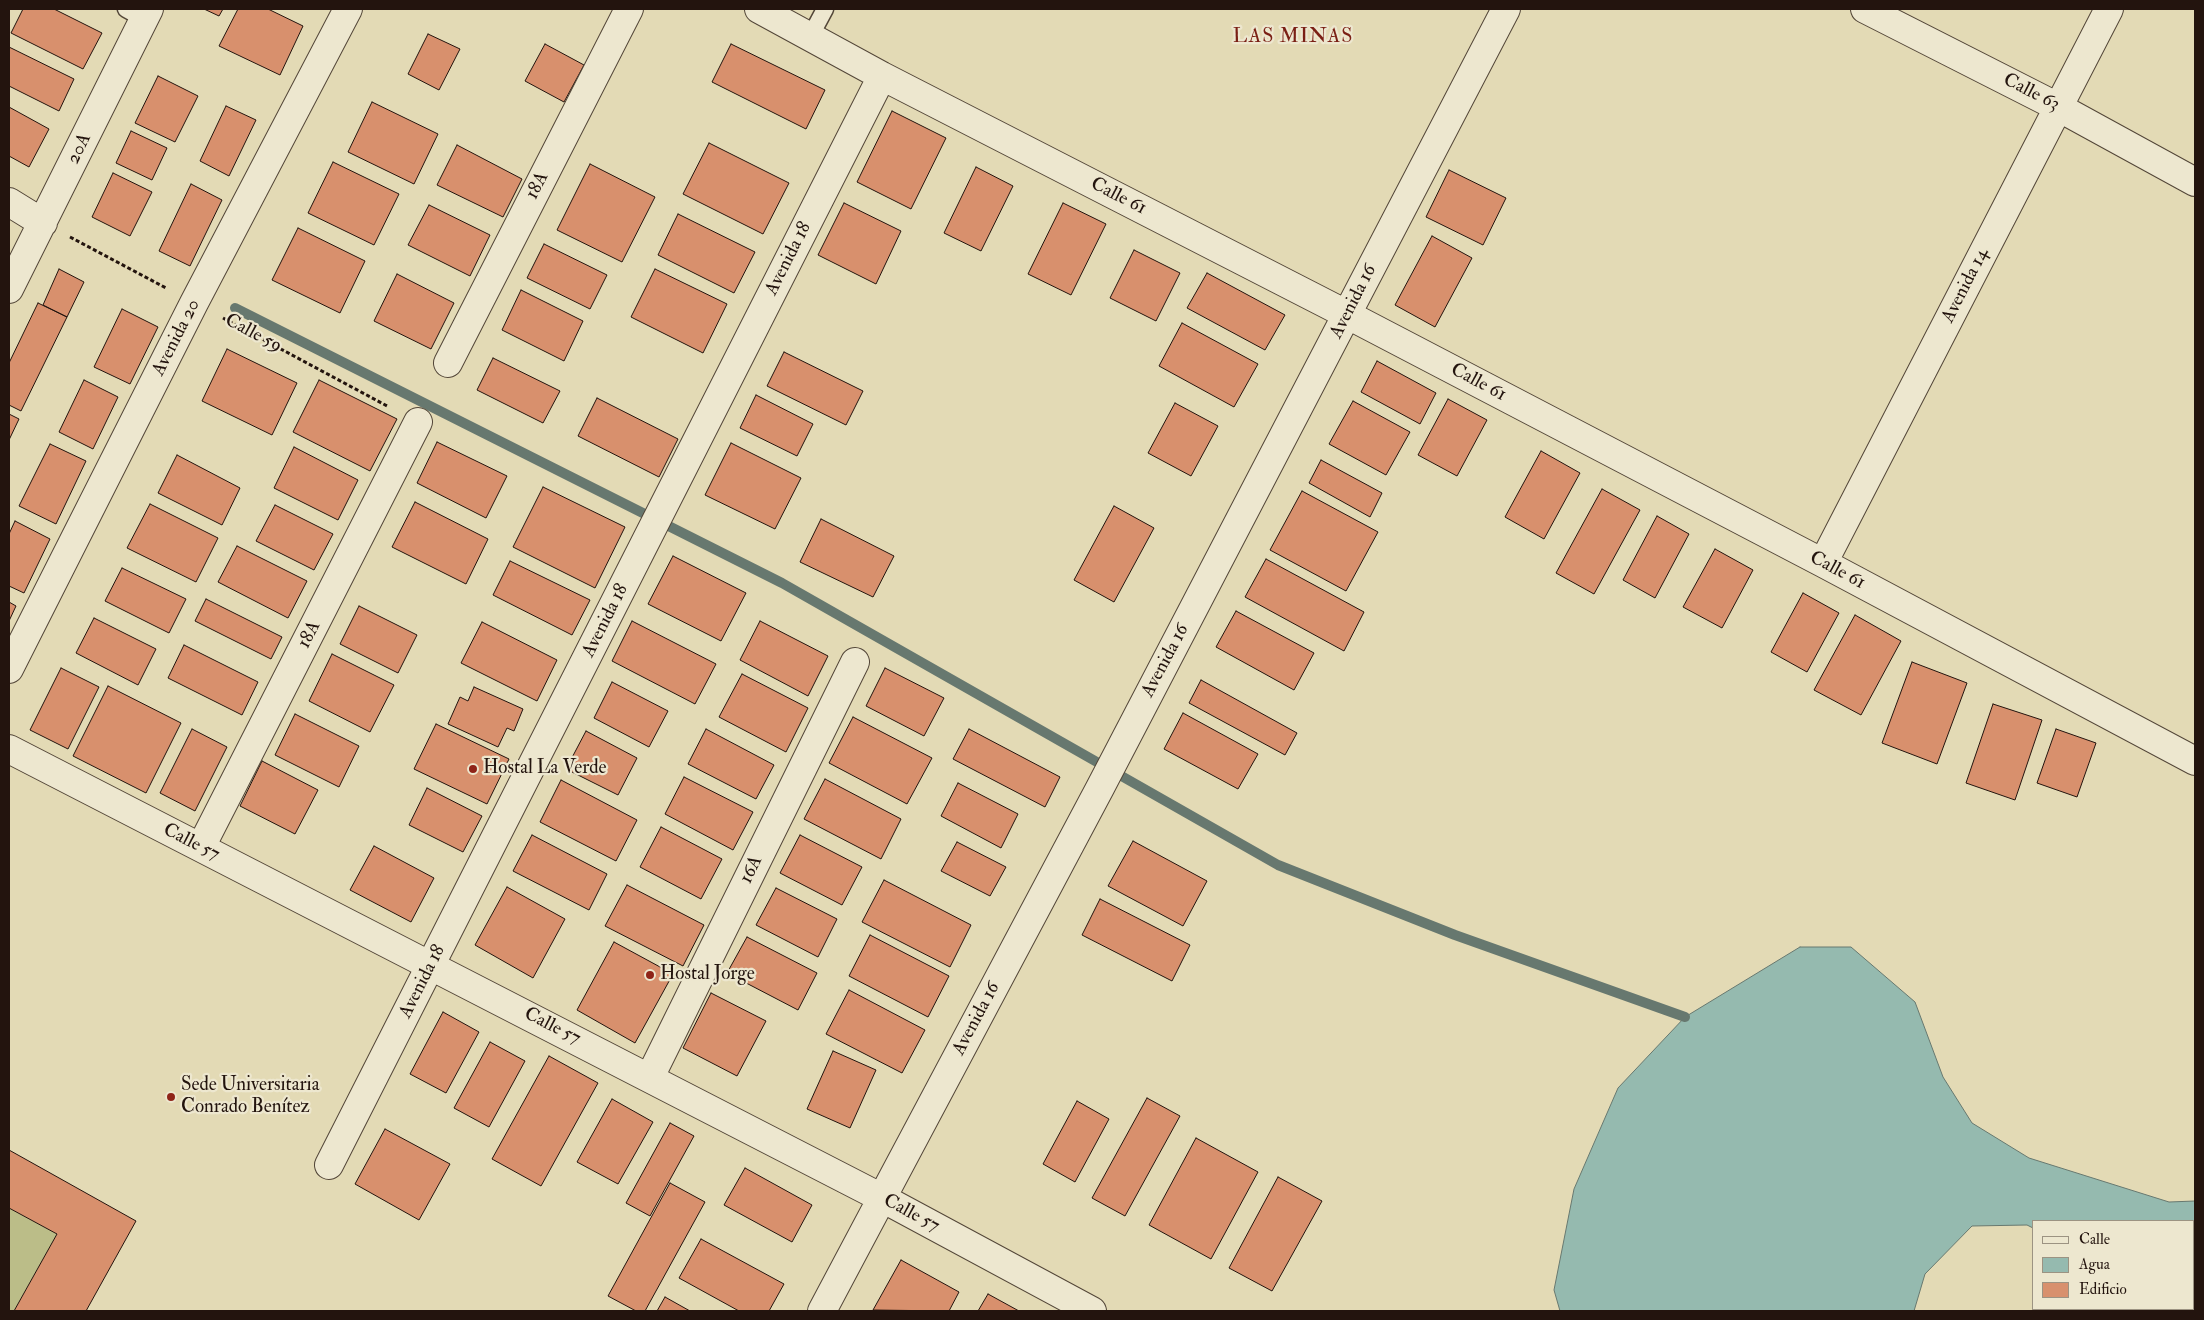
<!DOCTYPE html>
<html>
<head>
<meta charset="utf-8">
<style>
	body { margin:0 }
	#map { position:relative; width:2204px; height:1320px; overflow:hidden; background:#e3dab5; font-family:"IM FELL Double Pica",serif }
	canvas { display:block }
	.frame { position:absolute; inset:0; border:10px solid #23140e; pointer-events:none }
	.legend { position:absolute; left:2032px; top:1220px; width:162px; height:90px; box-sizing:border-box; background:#ede7cf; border:1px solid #9c9382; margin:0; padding:6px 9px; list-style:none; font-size:15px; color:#23140e }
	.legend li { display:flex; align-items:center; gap:10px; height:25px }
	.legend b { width:25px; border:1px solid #9c9382 }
</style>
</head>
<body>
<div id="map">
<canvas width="2204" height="1320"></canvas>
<div class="frame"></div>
<ul class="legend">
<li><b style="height:6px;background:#ede7cf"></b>Calle</li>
<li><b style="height:14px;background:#95baaf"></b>Agua</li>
<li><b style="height:14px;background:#d8906d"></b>Edificio</li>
</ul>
</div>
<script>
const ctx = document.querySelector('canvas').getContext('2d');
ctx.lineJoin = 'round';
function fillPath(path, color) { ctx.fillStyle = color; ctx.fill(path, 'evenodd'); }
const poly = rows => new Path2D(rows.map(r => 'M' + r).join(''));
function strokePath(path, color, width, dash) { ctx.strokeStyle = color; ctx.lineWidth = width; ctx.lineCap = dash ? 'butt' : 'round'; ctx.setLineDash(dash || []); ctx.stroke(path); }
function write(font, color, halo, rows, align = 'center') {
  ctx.font = font + ' "IM FELL Double Pica",serif'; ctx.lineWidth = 4.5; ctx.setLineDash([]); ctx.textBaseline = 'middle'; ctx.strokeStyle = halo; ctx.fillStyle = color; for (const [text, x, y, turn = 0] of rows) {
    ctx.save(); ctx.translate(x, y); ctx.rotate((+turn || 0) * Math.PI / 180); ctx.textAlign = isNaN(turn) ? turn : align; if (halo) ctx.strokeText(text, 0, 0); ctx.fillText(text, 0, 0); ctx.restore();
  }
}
fillPath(poly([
	[9,1208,57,1234,14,1311,9,1311]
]), '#bbbd88');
const water = poly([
	[1800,947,1851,947,1915,1002,1943,1077,1972,1123,2029,1158,2169,1202,2195,1201,2195,1311,2118,1311,2116,1309,2193,1309,2193,1221,2033,1221,2033,1228,2027,1225,1972,1226,1925,1274,1914,1311,1560,1311,1554,1290,1574,1189,1618,1088,1685,1017,1800,947]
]);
fillPath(water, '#95baaf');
strokePath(water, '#67786f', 1);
strokePath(poly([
	[235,308,782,583,1278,865,1455,935,1685,1017]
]), '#67786f', 10);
const building = poly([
	[23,9,54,9,102,33,83,69,11,33,23,9],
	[204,9,223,9,219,16,204,9],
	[238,9,268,9,303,26,280,75,219,46,238,9],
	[428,34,460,49,439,90,408,74,428,34],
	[545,44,584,65,564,102,525,81,545,44],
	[731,44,825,90,806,129,712,82,731,44],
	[9,47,74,79,59,111,9,86,9,47],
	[158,76,198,96,175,142,135,123,158,76],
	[372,102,438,134,414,184,348,152,372,102],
	[226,106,256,120,229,176,200,161,226,106],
	[9,107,49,129,29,167,9,156,9,107],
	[892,111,946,138,911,209,857,182,892,111],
	[131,131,167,148,152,180,116,163,131,131],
	[709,143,789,183,763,234,683,194,709,143],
	[457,145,522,179,503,217,437,185,457,145],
	[333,162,399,194,374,245,308,213,333,162],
	[590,164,655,197,622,262,557,230,590,164],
	[976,167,1013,186,981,251,944,233,976,167],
	[1449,170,1506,198,1483,245,1426,217,1449,170],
	[113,173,152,192,130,236,92,217,113,173],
	[191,184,222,200,190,266,159,251,191,184],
	[844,203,901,231,876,284,818,255,844,203],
	[1063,203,1106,224,1071,295,1028,274,1063,203],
	[429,205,490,235,470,276,408,245,429,205],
	[678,214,755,252,734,293,658,255,678,214],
	[298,228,365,261,340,313,272,280,298,228],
	[1432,236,1472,258,1435,327,1395,305,1432,236],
	[544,244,607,275,590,309,527,278,544,244],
	[1134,250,1180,273,1156,321,1110,298,1134,250],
	[59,269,84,282,67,317,43,305,59,269],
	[655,269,727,304,703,353,631,317,655,269],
	[1207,273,1285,315,1265,350,1187,308,1207,273],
	[397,274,454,303,431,349,374,321,397,274],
	[521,290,583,321,564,361,502,330,521,290],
	[38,303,67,317,21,411,9,405,9,363,38,303],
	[122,309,158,327,130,384,94,367,122,309],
	[1182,323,1258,364,1234,407,1159,366,1182,323],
	[227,349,297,383,272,435,202,401,227,349],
	[784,352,863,391,846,425,767,386,784,352],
	[493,358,560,391,543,423,477,390,493,358],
	[1377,361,1436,393,1420,424,1361,392,1377,361],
	[84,380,118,397,93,449,59,432,84,380],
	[319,380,397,419,370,471,293,432,319,380],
	[756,395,813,424,797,456,740,428,756,395],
	[597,398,678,439,659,477,578,436,597,398],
	[1448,399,1487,420,1457,476,1418,455,1448,399],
	[1353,401,1410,432,1386,475,1329,444,1353,401],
	[1175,403,1218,426,1191,476,1148,453,1175,403],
	[9,414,19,419,9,440,9,414],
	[437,442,507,476,486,518,417,483,437,442],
	[731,443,801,478,775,529,705,495,731,443],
	[50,444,86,461,56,524,19,506,50,444],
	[294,447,358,480,338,520,274,488,294,447],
	[1541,451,1580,473,1544,539,1505,517,1541,451],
	[177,455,240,488,222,525,158,493,177,455],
	[1321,460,1382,493,1370,517,1309,483,1321,460],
	[543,487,625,527,595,588,513,547,543,487],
	[1602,489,1640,510,1594,594,1556,573,1602,489],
	[1302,491,1378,532,1346,591,1270,550,1302,491],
	[415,502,488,539,466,584,392,547,415,502],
	[150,504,218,538,196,582,127,548,150,504],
	[275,505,333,534,314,570,256,541,275,505],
	[1114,506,1154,528,1114,602,1074,580,1114,506],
	[1657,516,1689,534,1655,598,1623,580,1657,516],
	[821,519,894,556,873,597,800,562,821,519],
	[15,521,50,539,24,593,9,586,9,534,15,521],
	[237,546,307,581,288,618,218,582,237,546],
	[1715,549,1753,570,1722,628,1683,607,1715,549],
	[673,556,746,593,721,641,648,604,673,556],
	[1266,559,1364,612,1344,651,1245,597,1266,559],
	[510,561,590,600,572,635,493,595,510,561],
	[122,568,186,599,169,633,105,601,122,568],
	[1803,593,1839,613,1807,672,1771,652,1803,593],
	[206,599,282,637,271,659,195,621,206,599],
	[9,602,16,606,9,621,9,602],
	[359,606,417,635,398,673,340,644,359,606],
	[1236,611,1314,653,1294,690,1216,647,1236,611],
	[1855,615,1901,641,1861,715,1814,690,1855,615],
	[94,618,156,649,138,685,76,653,94,618],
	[632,621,716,664,695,704,612,661,632,621],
	[760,621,828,656,808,696,740,660,760,621],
	[482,622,557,660,537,701,461,663,482,622],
	[184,645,258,682,242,715,168,678,184,645],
	[332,654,394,685,370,732,309,701,332,654],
	[1912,662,1967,683,1937,764,1882,743,1912,662],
	[61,668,99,687,68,749,30,730,61,668],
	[885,668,944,698,924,736,866,706,885,668],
	[742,674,808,708,786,752,719,717,742,674],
	[1201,680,1297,733,1285,755,1189,703,1201,680],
	[612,682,668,711,649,747,594,718,612,682],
	[108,686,181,723,146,793,73,756,108,686],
	[474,687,523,709,514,731,507,728,498,747,448,724,460,697,468,701,474,687],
	[1993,704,2042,720,2015,800,1966,783,1993,704],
	[1183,713,1258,754,1238,789,1164,749,1183,713],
	[295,714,359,746,339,787,275,755,295,714],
	[853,717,932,758,907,804,829,763,853,717],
	[436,724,509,759,487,804,414,769,436,724],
	[192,729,227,747,195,811,160,793,192,729],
	[706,729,774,765,756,799,688,764,706,729],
	[969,729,1060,777,1045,807,953,759,969,729],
	[2056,729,2096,743,2077,797,2037,783,2056,729],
	[586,731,637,758,618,795,566,769,586,731],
	[262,761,318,790,295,834,240,806,262,761],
	[684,777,753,812,733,850,665,814,684,777],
	[825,779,901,819,881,859,804,819,825,779],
	[561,780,637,820,616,861,540,822,561,780],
	[958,783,1018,814,1001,848,941,816,958,783],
	[427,788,482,816,463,852,409,825,427,788],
	[661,827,722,859,701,899,640,867,661,827],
	[532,835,607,874,589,910,513,871,532,835],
	[800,835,862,867,842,905,780,873,800,835],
	[1133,841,1207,881,1183,926,1108,886,1133,841],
	[957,842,1006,867,990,896,941,871,957,842],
	[374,846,434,878,411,922,350,890,374,846],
	[884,880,971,925,950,967,862,922,884,880],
	[627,885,704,925,683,966,605,926,627,885],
	[507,887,565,919,533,978,475,945,507,887],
	[776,888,837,919,818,957,756,925,776,888],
	[1100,899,1190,945,1172,981,1082,935,1100,899],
	[870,935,949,976,928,1017,849,976,870,935],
	[747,937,817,973,798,1010,727,973,747,937],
	[614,942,673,974,635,1043,577,1010,614,942],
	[849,990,925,1030,902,1073,826,1034,849,990],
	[711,993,766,1021,737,1076,683,1048,711,993],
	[443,1012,479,1032,446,1093,410,1074,443,1012],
	[490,1042,525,1061,489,1127,454,1108,490,1042],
	[833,1051,876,1070,850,1128,807,1109,833,1051],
	[549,1056,598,1083,541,1186,492,1159,549,1056],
	[1147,1098,1180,1116,1125,1216,1092,1198,1147,1098],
	[612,1099,653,1122,618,1184,577,1162,612,1099],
	[1077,1101,1109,1119,1075,1182,1043,1164,1077,1101],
	[670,1123,694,1136,650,1216,626,1203,670,1123],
	[385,1129,450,1164,419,1220,355,1184,385,1129],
	[1196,1138,1258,1172,1211,1259,1149,1225,1196,1138],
	[9,1150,136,1221,86,1311,14,1311,57,1234,9,1208,9,1150],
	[745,1168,812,1205,792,1242,724,1205,745,1168],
	[1278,1177,1322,1201,1272,1291,1229,1268,1278,1177],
	[670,1183,705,1202,645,1311,636,1311,608,1296,670,1183],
	[701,1239,784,1284,769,1311,739,1311,679,1278,701,1239],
	[901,1260,959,1292,949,1311,873,1310,901,1260],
	[988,1294,1019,1311,978,1311,988,1294],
	[665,1297,690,1311,657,1311,665,1297]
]);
fillPath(building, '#d8906d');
strokePath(building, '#23140e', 1);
const service = poly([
	[126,9,144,19],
	[810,37,825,9]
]);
const minor = poly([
	[759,9,882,76,1348,315,1823,563,2195,761],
	[1865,9,2058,107,2195,182],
	[9,202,43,223],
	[9,289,149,9],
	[448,363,629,9],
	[1823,563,2109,9],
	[9,669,194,303,348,9],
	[201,847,418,422],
	[650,1077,855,662],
	[329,1165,882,76],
	[1092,1311,882,1198,1100,788,1506,9]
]);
const tertiary = poly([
	[9,749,882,1198,822,1311]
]);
strokePath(service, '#534638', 19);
strokePath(minor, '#534638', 30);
strokePath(tertiary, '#534638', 30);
strokePath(poly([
	[70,237,166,288],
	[223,318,389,407]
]), '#23140e', 3, [4, 2.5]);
strokePath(service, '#ede7cf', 16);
strokePath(minor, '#ede7cf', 28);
strokePath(tertiary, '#ede7cf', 28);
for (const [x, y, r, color] of [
	[473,769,5,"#8f2418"],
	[650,975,5,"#8f2418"],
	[171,1097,5,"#8f2418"]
]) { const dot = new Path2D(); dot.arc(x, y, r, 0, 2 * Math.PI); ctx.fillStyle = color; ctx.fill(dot); strokePath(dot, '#ede7cf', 2); }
write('19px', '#23140e', '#ede7cf', [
	["Calle 63",2031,93,27],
	["20A",80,149,-64],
	["18A",538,186,-63],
	["Calle 61",1118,197,27],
	["Avenida 18",789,259,-63],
	["Avenida 14",1966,286,-63],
	["Avenida 16",1354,302,-63],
	["Calle 59",253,334,28],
	["Avenida 20",177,338,-63],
	["Calle 61",1478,383,28],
	["Calle 61",1837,571,28],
	["Avenida 18",606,621,-63],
	["18A",310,635,-63],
	["Avenida 16",1166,661,-62],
	["Calle 57",191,843,27],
	["16A",752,870,-64],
	["Avenida 18",423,982,-63],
	["Avenida 16",977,1019,-62],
	["Calle 57",552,1027,27],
	["Calle 57",911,1214,28]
]);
write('19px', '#23140e', '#ede7cf', [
	["Hostal La Verde",483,769],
	["Hostal Jorge",660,975],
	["Sede Universitaria",181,1086],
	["Conrado Benítez",181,1108]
], 'left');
ctx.letterSpacing = '1px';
write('20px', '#7a1f14', '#ede7cf', [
	["LAS MINAS",1293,38]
]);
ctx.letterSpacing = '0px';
</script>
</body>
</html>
